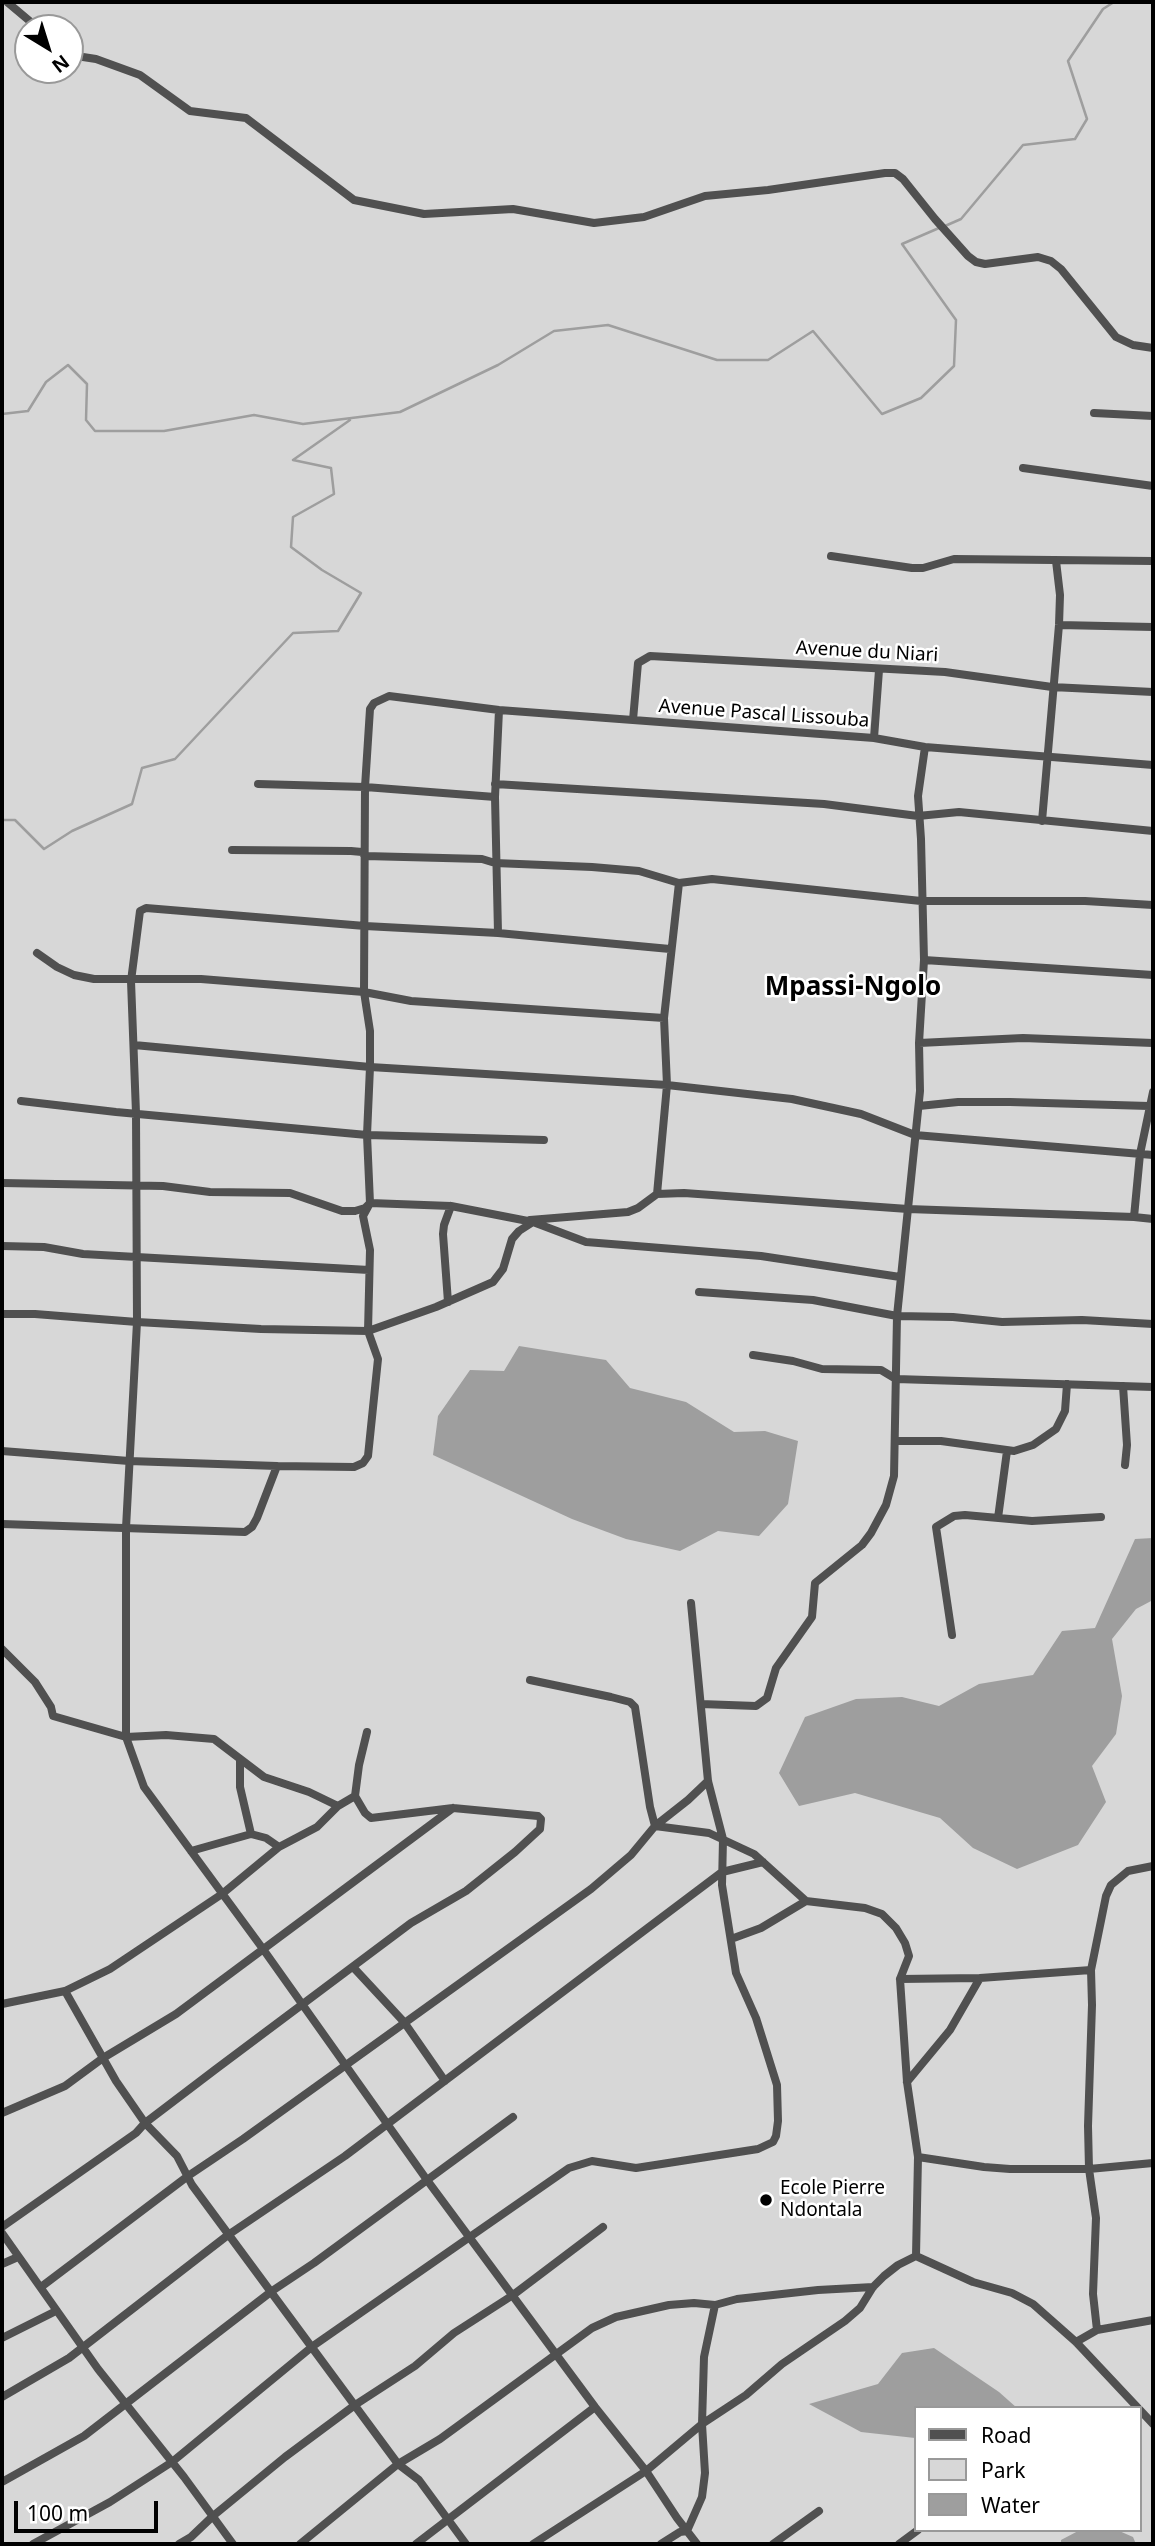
<!DOCTYPE html>
<html>
<head>
<meta charset="utf-8">
<style>
	body { margin:0 }
	#map { position:relative; width:1155px; height:2546px; overflow:hidden; background:#fff; font-family:"Noto Sans",sans-serif }
	canvas { display:block }
	.frame { position:absolute; inset:0; border:4px solid #000; pointer-events:none }
	.legend { position:absolute; left:914px; top:2406px; width:228px; height:126px; box-sizing:border-box; background:#fff; border:2px solid #999; margin:0; padding:9px 12px; list-style:none; font-size:21px; color:#000 }
	.legend li { display:flex; align-items:center; gap:14px; height:35px }
	.legend b { width:35px; border:2px solid #999 }
	.north { position:absolute; left:14px; top:14px; width:70px; height:70px; box-sizing:border-box; background:#fff; border:2px solid #999; border-radius:50%; rotate:142deg; font-size:19px; font-weight:700; line-height:28px; text-align:center; color:#000 }
	.north::after { content:''; display:block; margin:auto; width:24px; height:32px; background:#000; clip-path:polygon(50% 0,100% 100%,50% 72%,0 100%) }
	.scale { position:absolute; left:14px; top:2501px; width:144px; height:32px; box-sizing:border-box; border:4px solid #000; border-top:0; padding-left:9px; font-size:21px; line-height:24px; white-space:nowrap; color:#000; -webkit-text-stroke:5px #fff; paint-order:stroke }
</style>
</head>
<body>
<div id="map">
<canvas width="1155" height="2546"></canvas>
<div class="frame"></div>
<ul class="legend">
<li><b style="height:9px;background:#505050"></b>Road</li>
<li><b style="height:19px;background:#d7d7d7"></b>Park</li>
<li><b style="height:19px;background:#9e9e9e"></b>Water</li>
</ul>
<div class="north">N</div>
<div class="scale">100 m</div>
</div>
<script>
const ctx = document.querySelector('canvas').getContext('2d');
ctx.lineJoin = 'round';
function fillPath(path, color) { ctx.fillStyle = color; ctx.fill(path, 'evenodd'); }
const poly = rows => new Path2D(rows.map(r => 'M' + r).join(''));
function strokePath(path, color, width, dash) { ctx.strokeStyle = color; ctx.lineWidth = width; ctx.lineCap = dash ? 'butt' : 'round'; ctx.setLineDash(dash || []); ctx.stroke(path); }
function write(font, color, halo, rows, align = 'center') {
  ctx.font = font + ' "Noto Sans",sans-serif'; ctx.lineWidth = 5; ctx.setLineDash([]); ctx.textBaseline = 'middle'; ctx.strokeStyle = halo; ctx.fillStyle = color; for (const [text, x, y, turn = 0] of rows) {
    ctx.save(); ctx.translate(x, y); ctx.rotate((+turn || 0) * Math.PI / 180); ctx.textAlign = isNaN(turn) ? turn : align; if (halo) ctx.strokeText(text, 0, 0); ctx.fillText(text, 0, 0); ctx.restore();
  }
}
fillPath(poly([
	[2,2,1153,2,1153,2544,2,2544],
	[28,28,70,28,70,70,28,70],
	[915,2408,1139,2408,1139,2530,915,2530]
]), '#d7d7d7');
fillPath(poly([
	[519,1346,606,1360,630,1388,686,1402,734,1432,765,1431,798,1441,788,1504,759,1536,718,1531,680,1551,626,1539,572,1519,433,1455,438,1416,470,1370,504,1371],
	[1153,1538,1153,1600,1136,1609,1112,1639,1122,1696,1116,1734,1092,1766,1106,1802,1078,1845,1017,1869,973,1848,940,1818,855,1793,799,1806,779,1773,805,1717,856,1699,902,1697,939,1706,979,1684,1033,1675,1062,1631,1095,1628,1135,1539],
	[934,2348,999,2392,1017,2408,915,2408,915,2438,861,2432,809,2404,878,2384,902,2353],
	[1080,2530,1117,2530,1133,2537,1136,2544,1061,2544,1061,2540]
]), '#9e9e9e');
strokePath(poly([
	[945,226,961,219,1023,145,1075,139,1087,119,1068,61,1103,9,1114,2],
	[2,414,28,411,46,382,68,365,87,384,86,420,95,431,164,431,254,415,303,424,400,412,498,365,554,331,608,325,717,360,768,360,813,331,882,414,921,398,954,366,956,320,902,244,939,228],
	[2,820,15,820,44,849,72,831,132,804,142,768,175,759,293,633,338,631,361,593,322,570,291,547,293,517,334,494,331,468,293,460,350,420]
]), '#9e9e9e', 2.5);
strokePath(poly([
	[7,2,38,28],
	[70,55,96,59,140,75,190,111,246,118,354,200,424,214,513,209,594,223,644,217,705,196,768,190,885,173,895,173,903,179,935,219,968,256,976,262,985,264,1038,257,1051,261,1061,269,1116,337,1133,345,1153,348],
	[1094,413,1153,416],
	[1023,468,1153,486],
	[831,556,912,568,923,568,954,559,1153,561],
	[1059,625,1153,627],
	[633,720,638,663,650,656,945,672,1052,687,1153,692],
	[874,738,879,670],
	[258,784,365,787,495,797],
	[495,784,824,804,918,816,959,812,1153,831],
	[1042,821,1059,625,1060,595,1056,561],
	[232,850,351,851,362,852,365,856,482,859,495,863,592,867,639,871,679,883,712,879,921,901,1085,901,1153,905],
	[498,933,495,797,499,710],
	[670,949,498,933,365,926,146,908,140,911,131,981,136,1113,137,1322,126,1528,126,1737,144,1787,263,1949,427,2180,595,2407,646,2471,677,2518,697,2544],
	[37,953,57,967,74,975,94,979,201,979,364,992,411,1001,664,1018,679,883],
	[924,960,1153,975],
	[919,1043,1023,1038,1153,1043],
	[134,1045,370,1067,667,1085,792,1099,861,1114,915,1135,1153,1155],
	[21,1101,116,1112,367,1135,544,1140],
	[919,1106,958,1102,1010,1102,1149,1106],
	[2,1183,163,1186,210,1192,290,1193,342,1211,355,1211,365,1208,370,1203,451,1206,533,1222,586,1242,761,1256,900,1277],
	[657,1194,667,1085,664,1018],
	[1134,1217,1140,1154,1153,1092],
	[530,1220,628,1212,638,1208,657,1194,684,1193,908,1209,1134,1217,1153,1219],
	[2,1246,44,1247,83,1254,369,1270],
	[699,1292,813,1300,897,1316,953,1317,1002,1322,1082,1320,1153,1324],
	[448,1302,443,1234,444,1225,451,1206],
	[2,1314,35,1314,137,1322,261,1329,368,1331,436,1307,493,1282,503,1269,512,1239,519,1231,533,1222],
	[753,1355,793,1361,822,1369,881,1370,896,1379,1153,1387],
	[1123,1386,1127,1445,1125,1465],
	[895,1441,941,1441,1014,1451,1033,1445,1056,1429,1065,1411,1067,1384],
	[2,1451,129,1461,277,1466],
	[998,1518,1007,1451],
	[2,1524,245,1532,252,1527,257,1518,277,1466,354,1467,363,1463,368,1456,378,1359,368,1331,370,1250,363,1216,370,1203,367,1135,370,1067,370,1031,364,992,365,787,370,709,374,703,389,696,499,710,874,738,925,747,1153,765],
	[952,1635,936,1527,954,1516,965,1515,1032,1521,1101,1517],
	[2,1649,35,1682,51,1707,53,1716,126,1737,166,1735,214,1739,264,1777,309,1792,338,1806],
	[530,1680,611,1697,630,1702,635,1707,650,1807,655,1826,709,1833,754,1854,806,1901,865,1908,882,1914,896,1928,905,1943,909,1956,900,1979,980,1978],
	[701,1704,756,1706,767,1698,776,1668,812,1617,815,1583,862,1545,871,1533,886,1505,894,1476,897,1316,920,1091,919,1043,924,960,921,839,918,796,925,747],
	[240,1759,240,1787,251,1834],
	[191,1851,251,1834,266,1838,279,1847,317,1827,338,1806,355,1796],
	[731,1939,761,1928,806,1901],
	[353,1967,404,2022,445,2081],
	[1091,1970,1092,2005,1088,2126,1089,2169,1096,2218,1093,2294,1097,2330],
	[900,1979,907,2082,918,2157,916,2256],
	[65,1991,116,2081,145,2123,177,2156,192,2185,398,2464,419,2480,466,2544],
	[2,2004,65,1991,110,1969,222,1894,279,1847],
	[907,2082,950,2030,980,1978,1091,1970,1106,1896,1111,1885,1128,1871,1153,1866],
	[2,2113,65,2086,103,2058,176,2014,453,1808],
	[918,2157,984,2167,1010,2169,1089,2169,1153,2163],
	[2,2227,136,2133,145,2123,216,2069,411,1923,466,1891,515,1852,540,1829,541,1819,538,1816,453,1808,371,1818,365,1813,355,1796,359,1765,367,1732],
	[2,2233,98,2369,184,2477,233,2544],
	[2,2264,18,2257],
	[41,2287,188,2176,243,2139,591,1889,631,1855,655,1826,688,1800,708,1781],
	[2,2338,56,2311],
	[1076,2342,1097,2330,1153,2320],
	[2,2397,69,2358,228,2235,345,2156,722,1872,763,1862],
	[1139,2409,1153,2424],
	[2,2482,84,2436,272,2291,314,2263,513,2117],
	[33,2544,110,2502,172,2462,313,2346,569,2168,592,2161,636,2168,758,2149,773,2142,776,2136,778,2121,777,2085,756,2018,736,1973,722,1885,723,1839,708,1781,691,1603],
	[179,2544,191,2537,213,2516,285,2457,355,2405,415,2366,454,2333,513,2295,603,2227],
	[300,2544,398,2464,440,2439,592,2328,616,2317,669,2305,694,2303,715,2305,737,2299,818,2290,873,2287],
	[416,2544,595,2407],
	[533,2544,646,2471,702,2424,746,2395,782,2364,845,2321,860,2308,873,2287,884,2276,898,2265,916,2256,973,2282,1012,2293,1033,2304,1076,2342,1138,2408],
	[661,2544,680,2532,687,2531,702,2497,705,2473,702,2424,704,2357,715,2305],
	[773,2544,819,2511],
	[899,2544,918,2530]
]), '#505050', 8);
for (const [x, y, r, color] of [
	[766,2200,7,"#000"]
]) { const dot = new Path2D(); dot.arc(x, y, r, 0, 2 * Math.PI); ctx.fillStyle = color; ctx.fill(dot); strokePath(dot, '#fff', 2.5); }
write('19px', '#000', '#fff', [
	["Avenue du Niari",867,652,3],
	["Avenue Pascal Lissouba",764,714,4]
]);
write('19px', '#000', '#fff', [
	["Ecole Pierre",780,2189],
	["Ndontala",780,2211]
], 'left');
write('bold 26px', '#000', '#fff', [
	["Mpassi-Ngolo",853,988]
]);
</script>
</body>
</html>
